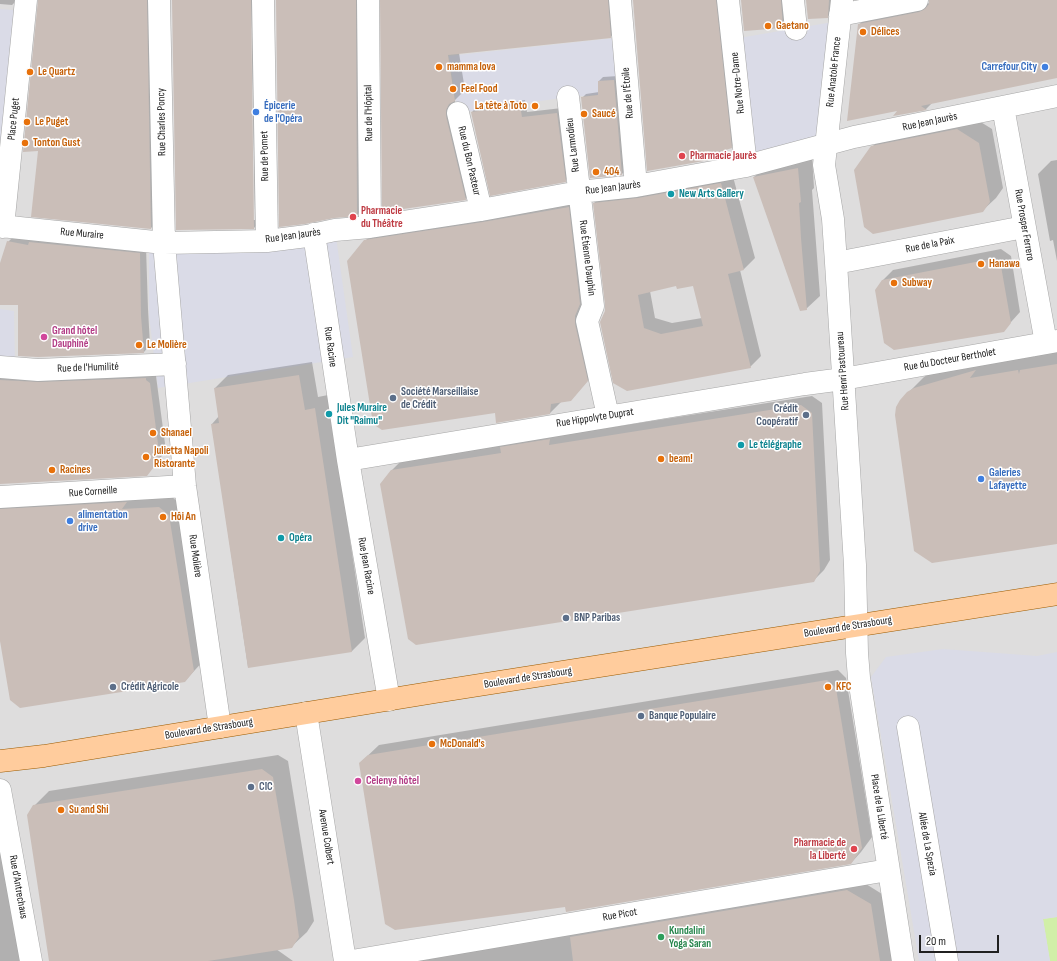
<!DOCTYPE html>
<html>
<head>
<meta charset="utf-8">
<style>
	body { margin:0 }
	#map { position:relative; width:1057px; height:961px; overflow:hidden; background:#f1ece6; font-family:"Sofia Sans Condensed",sans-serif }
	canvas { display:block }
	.scale { position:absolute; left:919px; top:935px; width:80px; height:18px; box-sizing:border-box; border:2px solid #202020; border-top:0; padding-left:5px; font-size:12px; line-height:14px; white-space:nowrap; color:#202020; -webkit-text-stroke:3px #fff; paint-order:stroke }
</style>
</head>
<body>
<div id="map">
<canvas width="1057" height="961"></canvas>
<div class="scale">20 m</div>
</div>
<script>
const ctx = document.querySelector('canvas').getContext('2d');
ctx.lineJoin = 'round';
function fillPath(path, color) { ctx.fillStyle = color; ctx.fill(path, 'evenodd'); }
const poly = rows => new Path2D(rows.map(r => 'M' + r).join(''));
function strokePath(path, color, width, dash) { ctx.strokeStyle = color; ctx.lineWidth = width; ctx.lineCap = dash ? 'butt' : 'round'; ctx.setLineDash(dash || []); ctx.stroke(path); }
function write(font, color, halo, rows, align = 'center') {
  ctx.font = font + ' "Sofia Sans Condensed",sans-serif'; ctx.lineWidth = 3; ctx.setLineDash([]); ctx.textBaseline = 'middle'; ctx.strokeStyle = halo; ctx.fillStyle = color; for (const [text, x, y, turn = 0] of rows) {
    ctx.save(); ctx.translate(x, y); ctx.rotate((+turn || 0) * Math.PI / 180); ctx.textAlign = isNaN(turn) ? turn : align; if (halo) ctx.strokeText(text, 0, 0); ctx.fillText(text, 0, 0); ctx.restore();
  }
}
fillPath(poly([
	[0,0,1057,0,1057,961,0,961]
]), '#dedddd');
fillPath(poly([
	[1057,917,1057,961,1050,961,1043,919]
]), '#d1efa8');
fillPath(poly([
	[0,9,25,11,0,226],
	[839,21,827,144,746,166,733,39],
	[624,37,619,80,598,81,598,95,568,97,458,113,449,56],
	[335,230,353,357,158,388,149,316,149,241],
	[0,309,14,311,15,368,0,367],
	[943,649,1037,656,1057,652,1057,917,1043,919,1050,961,919,961,871,677,886,657]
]), '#dadbe7');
fillPath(poly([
	[0,0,17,0,12,5,0,4],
	[39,0,156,0,160,219,151,228,39,150],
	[173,0,249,0,253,220,255,220,251,0,260,0,263,218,254,228],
	[277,0,365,0,367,205,357,215],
	[382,0,618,0,620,28,610,37,459,53,465,90,455,100,455,106,475,189,465,199],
	[634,0,726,0,741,138,731,147,722,150,714,158],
	[742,0,791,0,792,17,783,27],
	[807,0,837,0,837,7,827,17],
	[930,0,1057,0,1057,77,932,103,926,109,895,115,899,110,859,25,868,15,930,3],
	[618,76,626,170,622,174,591,177,582,98,586,94,599,92,599,81,603,77],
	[525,100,527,112,562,108,570,175,565,181,472,112,477,107],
	[971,116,992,129,1003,188,996,198,982,211,872,147,886,133],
	[812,155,814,188,812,190,820,296,806,309,754,177,767,164],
	[1057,160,1057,261,1053,240,1050,241,1038,174,1051,161],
	[732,173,755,258,744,269,740,270,761,356,750,367,628,390,606,311,606,305,594,203,605,192],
	[676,284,694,285,702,318,672,323,655,318,650,291],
	[581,194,600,367,570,400,561,402,550,413,496,412,365,241,379,227],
	[15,235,146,247,148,309,150,345,144,352,19,304,0,304,0,266,8,242],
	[1001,249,1011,256,1020,312,1003,331,883,280,893,270],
	[1057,351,1057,543,908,393,924,377,931,372,1034,355,1034,357,1037,354],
	[312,362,318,397,328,395,365,638,352,651,248,667,212,424,219,416,215,388,228,375],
	[0,370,153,373,156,376,166,451,146,475,0,473],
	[812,396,822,403,830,560,824,570,813,581,391,471,402,460],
	[171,496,180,504,205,659,185,681,0,635,0,504],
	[838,670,846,678,872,837,861,852,851,863,566,905,360,763,379,745],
	[278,755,288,761,314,921,307,932,291,947,276,949,293,961,50,961,34,806,49,791],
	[0,810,25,961,0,961],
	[858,879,882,894,892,961,411,961]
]), '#0003');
fillPath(poly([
	[38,0,147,0,151,229,31,217,38,151,23,152],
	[172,0,251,0,254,229,176,230],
	[276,0,356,0,357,216,334,218,305,224,279,227],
	[380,0,608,0,611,38,448,55,455,101,449,104,446,110,446,116,466,200,382,212],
	[633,0,716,0,732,148,713,154,715,159,647,171],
	[741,0,781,0,783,28,744,31],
	[806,0,829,0,828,18,808,19],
	[929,0,1057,0,1057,78,921,106,927,110,893,116,897,111,847,121,858,24,919,12,925,9,929,4],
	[614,80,622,175,590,178,581,97,598,95,598,81],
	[520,105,522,117,557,113,566,182,490,196,471,112],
	[957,129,979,143,990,202,983,212,873,234,864,227,854,170,871,146],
	[798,168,801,202,799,203,801,238,807,310,800,311,753,177],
	[721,183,744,270,728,274,751,368,627,391,613,383,600,322,605,311,605,305,593,203,638,198],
	[676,286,677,289,693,286,703,326,661,334,644,328,638,295],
	[569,207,580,304,575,316,575,324,588,381,571,401,551,404,550,414,496,423,495,413,382,430,373,424,347,261,364,240,483,222],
	[7,241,28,245,29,242,140,253,141,316,144,353,38,357,18,356,18,305,0,305,0,263],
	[991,259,1001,266,1011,323,1004,332,894,350,884,343,875,290,882,280],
	[1057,364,1057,544,932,563,914,551,895,415,896,407,900,400,907,392,914,388,976,370,970,378,1018,370,1019,374,1020,370],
	[299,375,305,410,315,408,352,652,248,668,211,424,219,423,214,388],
	[146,378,146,380,150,383,160,459,147,476,0,484,0,380,39,382],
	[801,405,812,413,820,571,814,582,416,645,408,639,380,484,391,470,501,453,500,447,550,439,549,445],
	[127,502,122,509,159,507,169,515,194,671,185,682,20,708,10,700,0,641,0,509],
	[827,680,836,688,862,848,851,864,566,912,565,907,395,930,385,924,359,763,368,755],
	[262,769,273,777,294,900,299,937,292,948,208,961,49,961,27,815,33,805],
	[847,890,871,904,880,961,573,961,570,937]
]), '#cabeb8');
const minor = poly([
	[159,0,164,243,185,486,220,727],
	[263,0,267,241],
	[368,0,370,227],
	[620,0,636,186],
	[728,0,746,166],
	[793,0,796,29],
	[842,0,824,165,833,219,836,263,855,565,857,653,859,678,903,961],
	[840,15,917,0],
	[568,97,593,306,587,321,608,416],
	[1003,107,1046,343],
	[458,113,481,210],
	[0,226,164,243,267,241,307,236,335,230,370,227,481,210,579,192,636,186,746,166,854,137,1057,96],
	[3,227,26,0],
	[314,234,348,460,389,700],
	[836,263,1024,227],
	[0,367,38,370,175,364],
	[348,460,805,384,843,379,1057,341],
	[0,497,185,486],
	[306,713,345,961],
	[908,727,947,961],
	[0,790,31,961],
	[352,961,888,870]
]);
const major = poly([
	[0,761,44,756,435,692,1057,594]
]);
strokePath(minor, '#a7a7a7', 23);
strokePath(major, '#9c5b00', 23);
strokePath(minor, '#fff', 22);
strokePath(major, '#ffcc9d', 22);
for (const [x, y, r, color] of [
	[768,26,4,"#e8710a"],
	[863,32,4,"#e8710a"],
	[439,67,4,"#e8710a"],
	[1045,67,4,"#3f7fe0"],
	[30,72,4,"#e8710a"],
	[453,89,4,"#e8710a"],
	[535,106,4,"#e8710a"],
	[256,112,4,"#3f7fe0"],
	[584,114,4,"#e8710a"],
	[27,122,4,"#e8710a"],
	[25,143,4,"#e8710a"],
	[682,156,4,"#e0444e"],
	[596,172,4,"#e8710a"],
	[671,194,4,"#0f9aa8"],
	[353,217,4,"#e0444e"],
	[981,264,4,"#e8710a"],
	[894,283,4,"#e8710a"],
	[44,337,4,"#d1479c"],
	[139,345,4,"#e8710a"],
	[393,398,4,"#5c6f8a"],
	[329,414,4,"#0f9aa8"],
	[806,415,4,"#5c6f8a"],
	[153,433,4,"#e8710a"],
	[741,445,4,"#0f9aa8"],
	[146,457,4,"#e8710a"],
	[661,459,4,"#e8710a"],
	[52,470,4,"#e8710a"],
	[981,479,4,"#3f7fe0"],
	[163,517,4,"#e8710a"],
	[70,521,4,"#3f7fe0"],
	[281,538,4,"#0f9aa8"],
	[566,618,4,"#5c6f8a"],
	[113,687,4,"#5c6f8a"],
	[828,687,4,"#e8710a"],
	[641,716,4,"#5c6f8a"],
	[432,744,4,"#e8710a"],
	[358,781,4,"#d1479c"],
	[251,787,4,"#5c6f8a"],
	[61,810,4,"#e8710a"],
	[854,849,4,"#e0444e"],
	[661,937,4,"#2e9e5b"]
]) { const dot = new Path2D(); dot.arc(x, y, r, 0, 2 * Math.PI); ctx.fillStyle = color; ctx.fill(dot); strokePath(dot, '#fff', 1.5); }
write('bold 11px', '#c56008', '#fff', [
	["Gaetano",776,26],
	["Délices",871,32],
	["mamma lova",447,67],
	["Le Quartz",38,72],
	["Feel Food",461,89],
	["La tête à Toto",527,106,"right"],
	["Saucé",592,114],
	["Le Puget",35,122],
	["Tonton Gust",33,143],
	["404",604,172],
	["Hanawa",989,264],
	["Subway",902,283],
	["Le Molière",147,345],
	["Shanael",161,433],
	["Julietta Napoli",154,451],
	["Ristorante",154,464],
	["beam!",669,459],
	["Racines",60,470],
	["Hôi An",171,517],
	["KFC",836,687],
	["McDonald's",440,744],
	["Su and Shi",69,810]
], 'left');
write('bold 11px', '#366cbe', '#fff', [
	["Carrefour City",1037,67,"right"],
	["Épicerie",264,106],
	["de l'Opéra",264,119],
	["Galeries",989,473],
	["Lafayette",989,486],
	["alimentation",78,515],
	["drive",78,528]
], 'left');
write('11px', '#202020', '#fff', [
	["Rue Anatole France",834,72,-84],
	["Rue Notre-Dame",738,83,-96],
	["Rue de l'Étoile",628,93,-95],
	["Rue de l'Hôpital",369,113,-91],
	["Place Puget",14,119,-84],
	["Rue Charles Poncy",162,122,-91],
	["Rue Jean Jaurès",930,122,-12],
	["Rue Larmodieu",573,145,-97],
	["Rue de Pomet",265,156,-91],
	["Rue du Bon Pasteur",469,161,77],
	["Rue Jean Jaurès",613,188,-7],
	["Rue Prosper Ferrero",1024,225,80],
	["Rue Muraire",82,234,5],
	["Rue Jean Jaurès",293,236,-8],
	["Rue de la Paix",930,245,-11],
	["Rue Étienne Dauphin",587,258,83],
	["Rue Racine",330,347,82],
	["Rue du Docteur Bertholet",950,360,-10],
	["Rue de l'Humilité",88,368,-2],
	["Rue Henri Pastoureau",843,371,-94],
	["Rue Hippolyte Duprat",595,418,-9],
	["Rue Corneille",93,492,-4],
	["Rue Molière",195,556,82],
	["Rue Jean Racine",366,566,80],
	["Boulevard de Strasbourg",848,627,-9],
	["Boulevard de Strasbourg",528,678,-9],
	["Boulevard de Strasbourg",209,729,-9],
	["Place de la Liberté",879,807,81],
	["Avenue Colbert",326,837,81],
	["Allée de La Spezia",927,844,80],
	["Rue d'Antrechaus",18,887,80],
	["Rue Picot",620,915,-10]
]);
write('bold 11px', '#be3a42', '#fff', [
	["Pharmacie Jaurès",690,156],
	["Pharmacie",361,211],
	["du Théâtre",361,224],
	["Pharmacie de",846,843,"right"],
	["la Liberté",846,856,"right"]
], 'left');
write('bold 11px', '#0d838f', '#fff', [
	["New Arts Gallery",679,194],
	["Jules Muraire",337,408],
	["Dit \"Raimu\"",337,421],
	["Le télégraphe",749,445],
	["Opéra",289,538]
], 'left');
write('bold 11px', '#b23c85', '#fff', [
	["Grand hôtel",52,331],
	["Dauphiné",52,344],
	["Celenya hôtel",366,781]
], 'left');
write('bold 11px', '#4e5e75', '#fff', [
	["Société Marseillaise",401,392],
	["de Crédit",401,405],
	["Crédit",798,409,"right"],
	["Coopératif",798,422,"right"],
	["BNP Paribas",574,618],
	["Crédit Agricole",121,687],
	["Banque Populaire",649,716],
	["CIC",259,787]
], 'left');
write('bold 11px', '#27864d', '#fff', [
	["Kundalini",669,931],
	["Yoga Saran",669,944]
], 'left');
</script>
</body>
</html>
